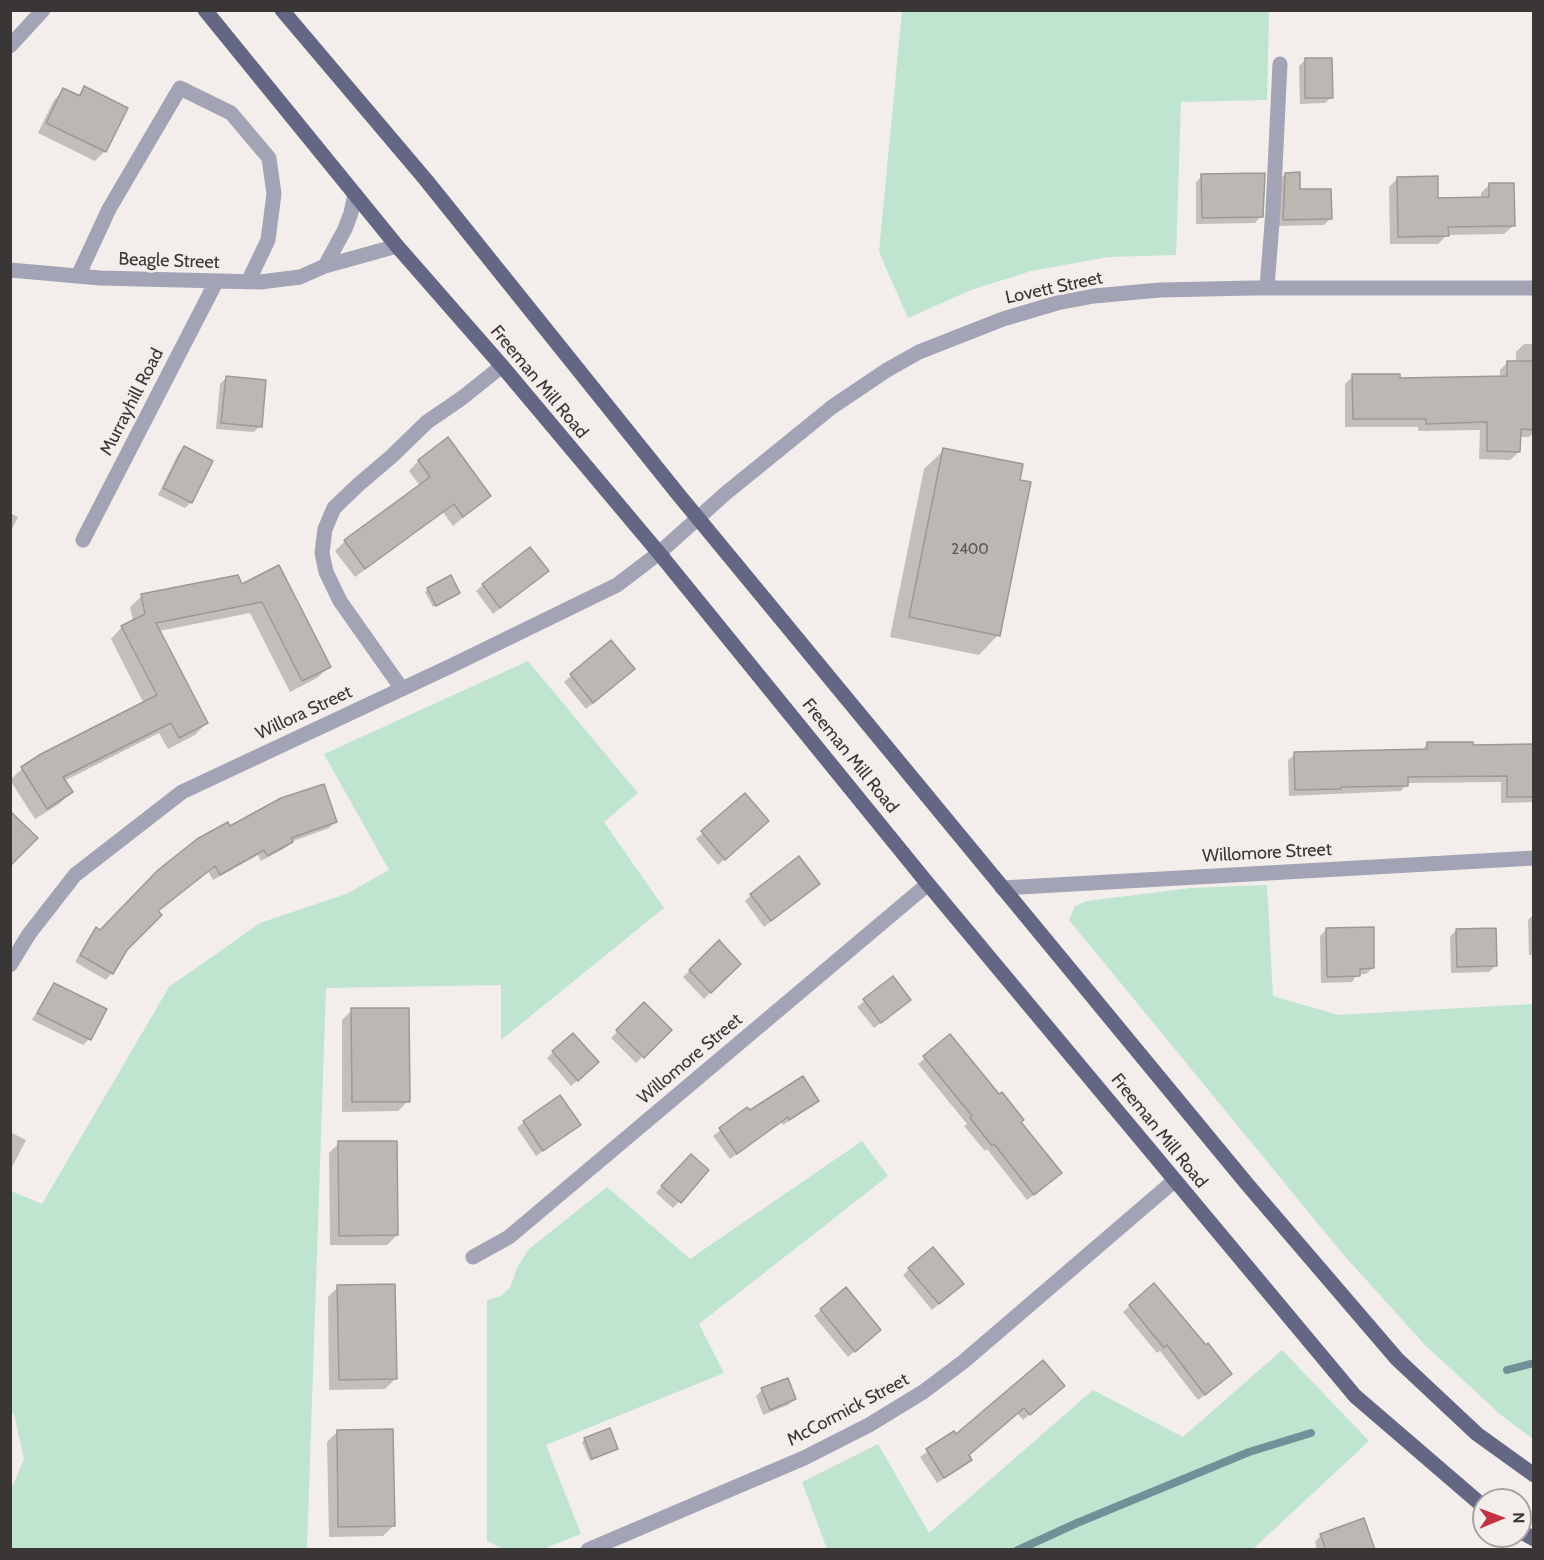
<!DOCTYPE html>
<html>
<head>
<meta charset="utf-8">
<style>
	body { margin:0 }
	#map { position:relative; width:1544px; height:1560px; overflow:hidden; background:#f3eeeb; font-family:Cabin,sans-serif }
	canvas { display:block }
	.frame { position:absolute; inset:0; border:12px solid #393635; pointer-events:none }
	.north { position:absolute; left:1472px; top:1488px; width:60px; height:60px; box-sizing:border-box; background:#f3eeeb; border:2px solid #a9a4a2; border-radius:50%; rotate:89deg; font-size:16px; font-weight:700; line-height:24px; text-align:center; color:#393635 }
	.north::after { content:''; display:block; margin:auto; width:21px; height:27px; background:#c23241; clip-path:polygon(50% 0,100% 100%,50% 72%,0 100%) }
</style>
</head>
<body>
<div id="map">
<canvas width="1544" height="1560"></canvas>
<div class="frame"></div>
<div class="north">N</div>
</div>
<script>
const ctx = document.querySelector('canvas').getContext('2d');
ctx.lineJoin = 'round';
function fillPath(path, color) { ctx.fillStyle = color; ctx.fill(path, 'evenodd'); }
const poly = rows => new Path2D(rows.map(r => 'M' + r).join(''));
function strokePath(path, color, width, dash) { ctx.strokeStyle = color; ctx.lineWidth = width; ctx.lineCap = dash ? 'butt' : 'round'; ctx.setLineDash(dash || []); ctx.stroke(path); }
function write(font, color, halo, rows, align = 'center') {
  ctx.font = font + ' Cabin,sans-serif'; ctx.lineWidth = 5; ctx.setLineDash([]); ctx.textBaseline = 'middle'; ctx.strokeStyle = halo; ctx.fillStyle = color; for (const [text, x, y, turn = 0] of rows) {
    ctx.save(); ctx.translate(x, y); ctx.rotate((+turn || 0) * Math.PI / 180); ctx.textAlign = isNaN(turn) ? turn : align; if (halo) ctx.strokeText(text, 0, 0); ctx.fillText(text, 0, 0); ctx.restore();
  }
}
fillPath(poly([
	[902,11,1269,11,1267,100,1181,102,1176,255,1108,257,1031,271,971,290,908,318,879,252],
	[528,661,638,793,604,822,664,908,501,1040,501,985,326,988,307,1549,11,1549,11,1490,24,1459,14,1414,10,1413,11,1191,42,1204,169,987,260,923,346,894,389,870,324,754],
	[1267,885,1273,996,1338,1015,1533,1004,1533,1439,1501,1415,1425,1345,1342,1253,1069,920,1075,906,1087,901,1191,888],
	[862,1141,888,1176,699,1324,724,1373,546,1445,581,1534,543,1549,503,1549,487,1541,487,1300,501,1296,510,1287,518,1266,529,1249,607,1187,690,1259],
	[1282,1350,1369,1441,1253,1549,827,1549,802,1482,878,1444,929,1533,1093,1390,1183,1437]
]), '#bfe4d0');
fillPath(poly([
	[1305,60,1332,97,1325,103,1300,104,1299,66],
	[85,88,126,108,105,151,95,161,38,133,54,100,64,90,77,96],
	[1285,174,1298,191,1330,219,1324,225,1277,226,1279,181],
	[1202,176,1261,216,1255,223,1196,224,1196,182],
	[1398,178,1437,200,1481,199,1481,193,1489,185,1513,226,1504,234,1447,235,1438,244,1390,244,1389,187],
	[1524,344,1534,344,1534,433,1529,437,1519,437,1519,452,1510,460,1479,459,1480,430,1418,431,1418,427,1345,427,1345,384,1353,376,1399,379,1500,378,1500,370,1508,362,1516,362,1516,352],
	[226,378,260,426,254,432,216,429,220,384],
	[448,439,489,496,453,526,443,512,355,577,335,551,345,541,420,486,409,471,418,461],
	[184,448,191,502,185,508,158,495,178,454],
	[944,450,1018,481,998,635,979,655,890,637,924,469],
	[10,513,18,517,10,533],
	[278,567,329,667,317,678,290,692,250,613,159,631,206,723,195,735,168,749,159,733,64,781,71,792,59,804,35,819,10,780,22,769,42,756,144,704,111,639,122,627,133,621,130,607,142,596,241,586],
	[547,571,493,614,476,591,483,585],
	[428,589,456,595,433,607,425,592],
	[611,642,627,675,586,709,564,682],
	[1428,743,1471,747,1534,745,1534,802,1501,803,1501,782,1407,783,1401,791,1289,796,1288,760,1295,754,1422,750],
	[745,795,761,827,718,865,696,839],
	[335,822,329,828,293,841,285,848,261,861,258,855,213,880,208,871,156,912,126,949,112,973,106,980,75,962,90,935,96,929,101,932,229,828],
	[811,890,764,927,745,901,751,895],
	[1534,914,1534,955,1529,955,1528,920],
	[1327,929,1373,968,1366,974,1358,974,1352,982,1321,983,1320,936],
	[1457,930,1495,966,1489,972,1451,973,1450,936],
	[719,943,739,964,704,999,683,977],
	[892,978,902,1006,874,1028,857,1007],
	[55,985,89,1039,83,1045,32,1020,48,992],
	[644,1004,669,1030,636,1063,611,1038],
	[352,1010,408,1101,398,1111,342,1112,342,1020],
	[950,1036,1020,1122,1054,1179,1027,1200,987,1149,985,1151,964,1126,967,1124,918,1064],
	[553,1052,591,1069,571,1086,547,1058],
	[817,1101,810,1107,783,1125,781,1122,730,1159,713,1136,747,1109,749,1112],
	[524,1122,579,1125,536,1156,517,1128],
	[10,1132,26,1140,10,1171],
	[339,1143,397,1235,387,1245,330,1245,329,1153],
	[684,1162,707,1171,673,1208,656,1193],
	[909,1269,955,1290,932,1310,903,1275],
	[1154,1285,1224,1380,1198,1400,1160,1351,1157,1353,1123,1312],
	[338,1287,395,1379,385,1389,329,1390,328,1297],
	[846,1289,873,1336,848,1357,814,1316],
	[762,1390,795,1399,788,1405,763,1415,756,1396],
	[1056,1392,1023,1420,1017,1413,967,1455,970,1460,963,1466,937,1483,920,1457,953,1433,955,1437],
	[337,1432,393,1526,383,1536,329,1537,327,1442],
	[585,1439,617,1449,590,1461,582,1442],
	[1321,1535,1373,1550,1317,1550,1315,1542]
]), '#0003');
strokePath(poly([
	[1507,1370,1534,1363],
	[1018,1550,1077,1523,1249,1452,1311,1433]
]), '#6e9297', 8);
const building = poly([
	[1305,58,1332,58,1333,98,1305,98,1305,58],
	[84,86,128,108,106,152,46,123,63,88,80,96,84,86],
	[1300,172,1300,189,1331,189,1332,219,1283,220,1285,173,1300,172],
	[1265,173,1263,217,1202,218,1201,174,1265,173],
	[1438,176,1438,198,1489,197,1489,183,1514,183,1515,226,1448,227,1449,236,1398,237,1397,177,1438,176],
	[1507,361,1533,361,1533,430,1521,429,1520,452,1487,451,1487,422,1426,424,1426,419,1353,419,1352,374,1400,374,1400,378,1507,376,1507,361],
	[226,376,266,380,262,427,221,423,226,376],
	[448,437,491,496,463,517,454,504,365,569,344,540,430,477,418,460,448,437],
	[184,446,213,461,192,503,163,488,184,446],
	[943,448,1023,464,1020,480,1031,482,1000,636,909,617,943,448],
	[530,547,549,571,500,608,482,584,530,547],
	[279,565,331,667,302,681,262,602,156,623,208,723,179,738,171,723,63,777,73,792,47,809,21,767,41,754,157,695,121,626,145,614,141,594,238,575,242,584,279,565],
	[451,575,460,593,436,606,427,588,451,575],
	[611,640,635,669,593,703,570,674,611,640],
	[1427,742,1473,742,1473,745,1533,744,1533,797,1507,797,1507,776,1408,777,1408,786,1341,787,1341,789,1295,790,1294,752,1427,749,1427,742],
	[324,784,337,822,291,838,293,842,267,856,264,850,220,875,215,866,158,911,162,915,127,950,113,974,80,955,96,927,100,930,158,870,197,839,228,822,230,826,281,798,324,784],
	[745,793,769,821,725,860,701,831,745,793],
	[10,811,38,838,10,866,10,811],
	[799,856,820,884,771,921,750,894,799,856],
	[1374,927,1374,968,1360,969,1360,976,1327,977,1326,928,1374,927],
	[1496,928,1497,966,1457,967,1456,929,1496,928],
	[719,940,741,964,711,993,689,970,719,940],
	[893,976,911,1000,881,1023,863,999,893,976],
	[54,983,107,1009,91,1040,37,1013,54,983],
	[644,1002,672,1030,644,1058,616,1030,644,1002],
	[351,1008,409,1008,410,1102,352,1102,351,1008],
	[573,1033,599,1062,578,1081,552,1051,573,1033],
	[950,1034,999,1094,1002,1092,1024,1120,1021,1122,1062,1173,1034,1195,994,1144,992,1146,970,1118,972,1116,923,1056,950,1034],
	[803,1076,819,1101,789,1120,788,1117,737,1154,719,1128,747,1107,750,1110,803,1076],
	[560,1095,581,1125,543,1151,523,1121,560,1095],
	[338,1141,397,1141,398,1235,339,1236,338,1141],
	[691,1154,709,1170,681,1203,661,1186,691,1154],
	[933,1247,964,1284,939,1304,908,1268,933,1247],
	[1154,1283,1206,1345,1208,1343,1232,1374,1205,1395,1167,1345,1164,1348,1129,1305,1154,1283],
	[395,1284,397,1379,339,1380,337,1285,395,1284],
	[846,1287,881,1330,855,1352,820,1309,846,1287],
	[1043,1360,1065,1386,1030,1415,1024,1408,969,1455,972,1460,944,1478,926,1449,954,1431,956,1434,1043,1360],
	[788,1378,796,1399,770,1410,761,1388,788,1378],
	[610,1428,618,1449,592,1459,584,1438,610,1428],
	[393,1429,395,1526,338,1527,337,1430,393,1429],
	[1364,1518,1375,1550,1326,1550,1320,1534,1364,1518]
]);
fillPath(building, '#bbb8b4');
strokePath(building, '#9c9995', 1.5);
strokePath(poly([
	[10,46,43,10],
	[325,266,345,229,351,213,355,194],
	[10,270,100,278,260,282,300,277,325,266,397,246],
	[78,276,109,209,180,88,231,113,269,158,274,194,268,240,248,282],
	[1267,287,1273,210,1280,64],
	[83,540,216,282],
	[402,689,340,601,326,572,322,553,325,529,334,508,358,485,392,456,427,422,462,398,502,366],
	[1002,888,1534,858],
	[10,965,29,934,75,875,182,792,453,665,617,585,659,553,726,493,832,407,887,370,919,352,1003,319,1057,303,1094,296,1160,290,1254,288,1534,288],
	[473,1257,509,1237,928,884],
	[588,1550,804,1458,869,1425,923,1392,963,1362,1174,1181]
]), '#a2a4b6', 15);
strokePath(poly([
	[205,10,397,246,502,366,659,553,928,884,1355,1396,1484,1507],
	[282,10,426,180,678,494,1247,1184,1397,1359,1477,1434,1534,1475],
	[1520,1531,1534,1539]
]), '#646784', 15);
write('15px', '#5a5655', null, [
	["2400",970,550]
]);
write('18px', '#393635', '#f3eeeb', [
	["Beagle Street",169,261,2],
	["Lovett Street",1054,288,-12],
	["Freeman Mill Road",539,382,50],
	["Murrayhill Road",132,402,-63],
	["Willora Street",304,713,-25],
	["Freeman Mill Road",850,756,51],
	["Willomore Street",1267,853,-3],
	["Willomore Street",690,1059,-40],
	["Freeman Mill Road",1159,1131,51],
	["McCormick Street",848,1410,-28]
]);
</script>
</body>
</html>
